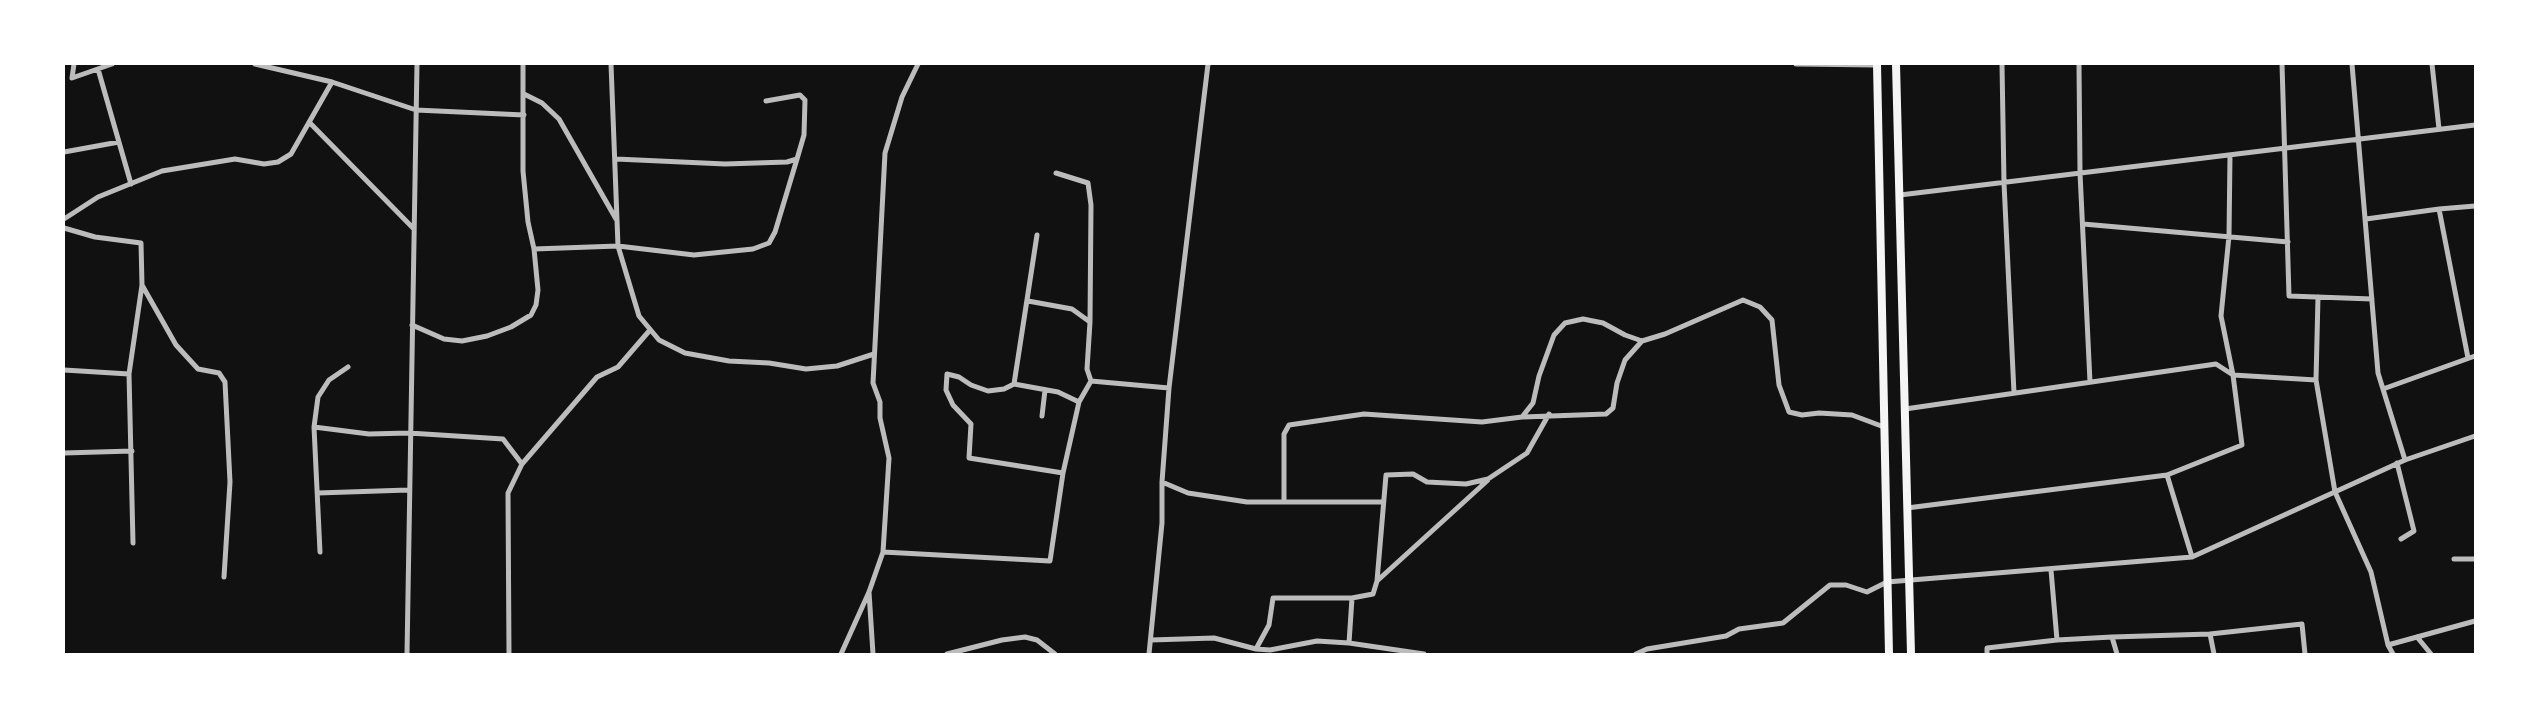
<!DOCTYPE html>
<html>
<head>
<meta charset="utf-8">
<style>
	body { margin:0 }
	#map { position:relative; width:2539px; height:718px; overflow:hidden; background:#111; font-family:"Open Sans",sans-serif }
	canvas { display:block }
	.frame { position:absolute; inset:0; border:65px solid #fff; pointer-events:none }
</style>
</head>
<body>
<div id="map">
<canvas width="2539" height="718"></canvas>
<div class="frame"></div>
</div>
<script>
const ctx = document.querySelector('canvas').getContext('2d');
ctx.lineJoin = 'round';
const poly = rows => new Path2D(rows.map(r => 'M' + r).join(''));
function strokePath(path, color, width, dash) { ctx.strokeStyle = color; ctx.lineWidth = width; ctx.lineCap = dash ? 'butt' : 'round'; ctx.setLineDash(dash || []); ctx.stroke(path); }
strokePath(poly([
	[74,64,72,78,112,64],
	[611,64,618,246,639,316,659,340,685,353,729,361,769,363,806,369,837,366,874,354],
	[1796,64,1877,65],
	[2002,64,2004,183,2014,393],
	[2079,64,2080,173,2090,382],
	[2282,64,2289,296,2372,299],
	[2352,64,2378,373,2405,460],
	[2432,64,2439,129],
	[98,69,131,184],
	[332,82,416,110,524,115],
	[524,94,542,103,559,119,616,219],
	[309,122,414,229],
	[64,152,119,142],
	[616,159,725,164,787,162,797,159,804,135,805,100,800,95,766,101],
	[1056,173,1088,183,1091,205,1090,322],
	[1900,195,2475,125],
	[64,219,98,197,162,171,235,159,264,164,278,162,291,154,332,82,255,64],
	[2366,219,2439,209],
	[2083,224,2288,242],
	[64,228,95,237,141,243,142,285,129,374,133,543],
	[534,249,618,246,694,255,753,249,769,243,775,232,797,159],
	[142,285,176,345,198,369,219,373,225,382,230,482,224,577],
	[1028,301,1072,309,1090,322,1087,369,1091,381],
	[412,325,444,339,462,341,487,336,511,327,531,315,536,305,538,290,534,249,528,222,523,171,523,64],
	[2468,358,2439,209,2475,206],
	[64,370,129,374],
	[2316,380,2335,492,2371,572,2388,645,2393,654],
	[1014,384,1037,235],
	[2383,389,2475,356],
	[1905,409,2216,364,2233,375,2316,380,2318,297],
	[1042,416,1045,390],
	[1523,417,1606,414,1613,408,1617,383,1625,360,1642,341],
	[314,427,369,434,409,433,503,439,522,464],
	[64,453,132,451],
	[2397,463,2414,531,2401,539],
	[1063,473,969,458,971,424,953,405,946,390,947,374,959,377,971,385,988,391,1004,389,1014,384,1058,392,1079,402],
	[2167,475,2192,557],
	[1162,482,1188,493,1247,502,1383,502],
	[318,493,408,490],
	[1284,502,1284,434,1289,425,1364,414,1482,422,1522,417,1533,403,1539,376,1554,335,1565,323,1583,319,1603,323,1625,335,1642,341,1665,334,1743,300,1760,307,1772,320,1779,385,1789,412,1802,415,1819,413,1852,415,1884,427],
	[1907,508,2167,475,2242,445,2233,375,2221,316,2229,236,2230,155],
	[320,552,314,427,318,397,329,380,348,367],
	[883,552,1050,561,1063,473,1079,402,1091,381,1169,388],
	[2454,559,2475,559],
	[1377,581,1488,480],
	[869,592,873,654],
	[2210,634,2302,624,2305,654],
	[2112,637,2210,634,2214,654],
	[2417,637,2431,654],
	[1151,640,1214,638,1256,649,1270,650,1317,641,1349,643,1424,654],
	[2057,640,2112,637,2117,654],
	[1349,643,1352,598],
	[2388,645,2475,621],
	[1256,649,1269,625,1273,598,1352,598,1373,594,1377,581,1386,475,1413,474,1427,482,1466,484,1488,479,1527,453,1549,414],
	[407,654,417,64],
	[509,654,508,493,522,464,597,377,618,367,650,330],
	[841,654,869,592,883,552,889,458,880,418,880,402,873,383,885,153,902,97,918,64],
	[947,654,1002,640,1025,637,1037,640,1055,654],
	[1149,654,1162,523,1162,482,1169,388,1208,64],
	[1636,654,1647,649,1726,636,1739,629,1783,623,1830,585,1846,585,1867,592,1887,582,2192,557,2405,460,2475,436],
	[1987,654,1987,648,2057,640,2051,570]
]), '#bcbcbc', 5);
strokePath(poly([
	[1877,64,1889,654],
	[1896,64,1911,654]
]), '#f5f5f5', 8);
</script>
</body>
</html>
